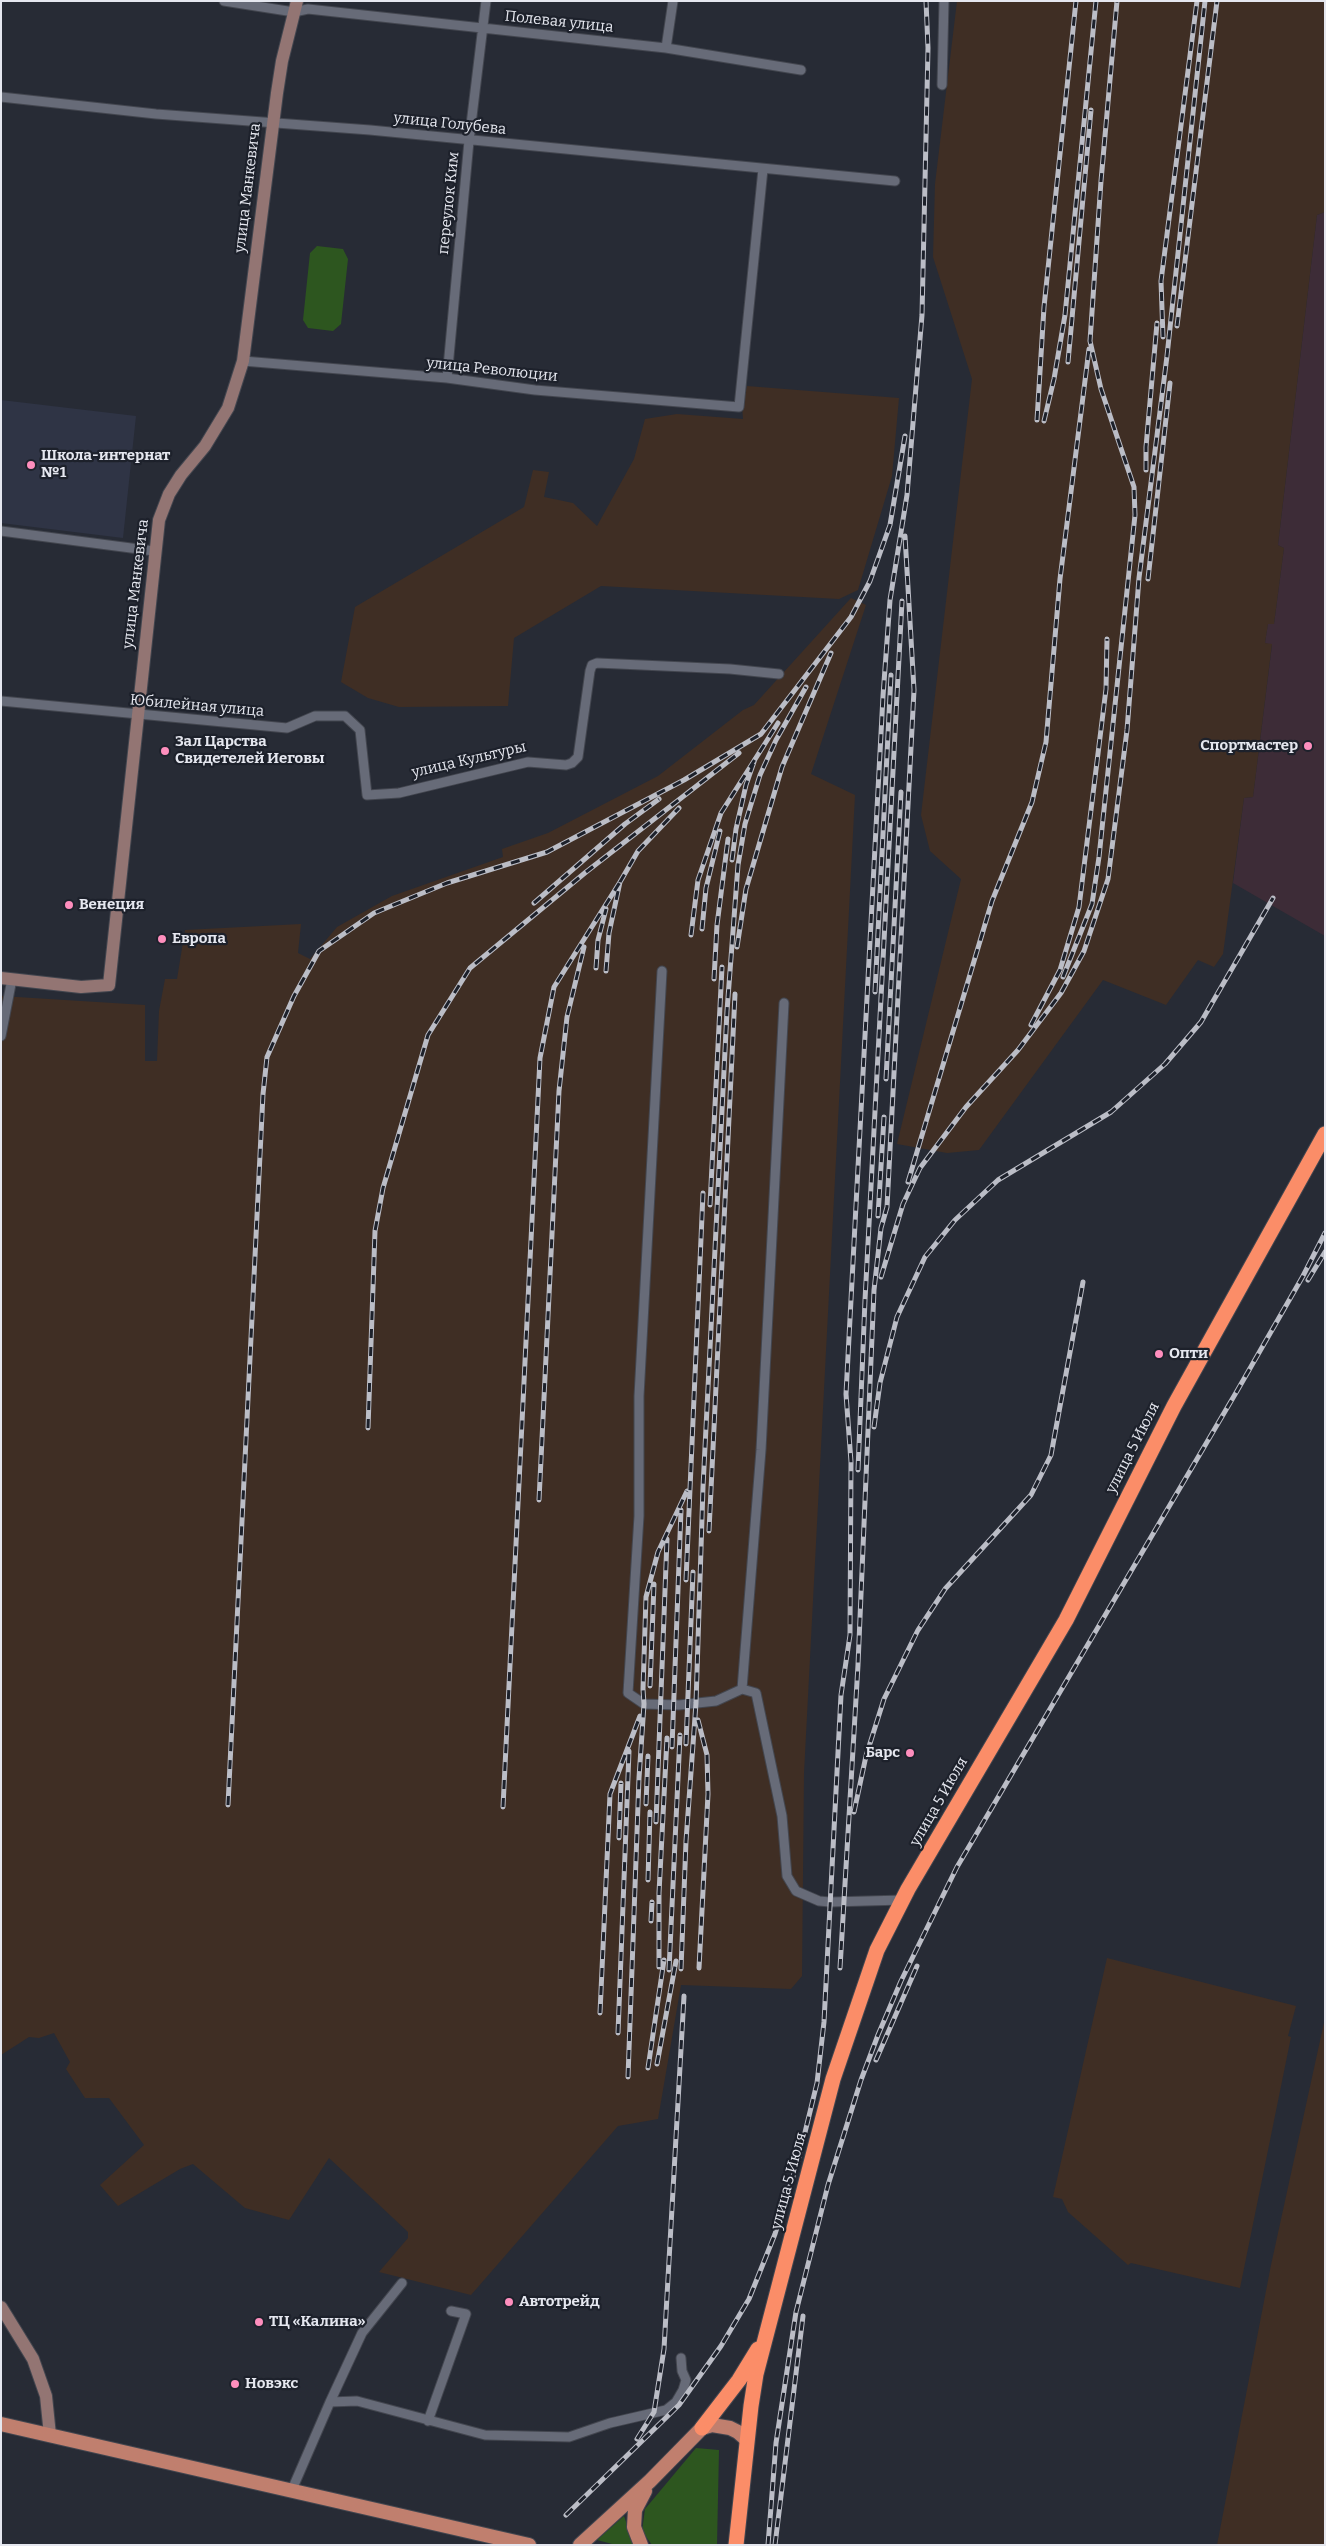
<!DOCTYPE html>
<html>
<head>
<meta charset="utf-8">
<style>
	body { margin:0 }
	#map { position:relative; width:1326px; height:2546px; overflow:hidden; background:#272b35; font-family:Bitter,serif }
	canvas { display:block }
	.frame { position:absolute; inset:0; border:2px solid #e5e7ef; pointer-events:none }
</style>
</head>
<body>
<div id="map">
<canvas width="1326" height="2546"></canvas>
<div class="frame"></div>
</div>
<script>
const ctx = document.querySelector('canvas').getContext('2d');
ctx.lineJoin = 'round';
function fillPath(path, color) { ctx.fillStyle = color; ctx.fill(path, 'evenodd'); }
const poly = rows => new Path2D(rows.map(r => 'M' + r).join(''));
function strokePath(path, color, width, dash) { ctx.strokeStyle = color; ctx.lineWidth = width; ctx.lineCap = dash ? 'butt' : 'round'; ctx.setLineDash(dash || []); ctx.stroke(path); }
function write(font, color, halo, rows, align = 'center') {
  ctx.font = font + ' Bitter,serif'; ctx.lineWidth = 4.5; ctx.setLineDash([]); ctx.textBaseline = 'middle'; ctx.strokeStyle = halo; ctx.fillStyle = color; for (const [text, x, y, turn = 0] of rows) {
    ctx.save(); ctx.translate(x, y); ctx.rotate((+turn || 0) * Math.PI / 180); ctx.textAlign = isNaN(turn) ? turn : align; if (halo) ctx.strokeText(text, 0, 0); ctx.fillText(text, 0, 0); ctx.restore();
  }
}
fillPath(poly([
	[1325,212,1325,936,1233,883,1244,798,1253,797,1272,645,1265,643,1268,623,1274,624,1284,548,1278,545,1317,215]
]), '#3d2c37');
fillPath(poly([
	[957,1,1325,1,1325,212,1317,215,1278,545,1284,548,1274,624,1268,624,1265,643,1272,644,1253,797,1244,798,1223,954,1214,967,1198,960,1166,1005,1103,980,979,1150,947,1153,897,1144,961,879,930,851,921,815,972,379,933,257,935,184],
	[747,386,899,398,892,476,858,590,839,599,601,586,514,638,508,706,399,707,368,698,341,682,355,607,524,507,533,470,549,472,544,497,573,503,597,526,634,459,645,419,677,414,743,419,742,406],
	[851,598,866,605,811,774,855,795,804,1773,802,1976,791,1989,681,1985,658,2119,618,2126,471,2295,379,2272,408,2238,408,2232,329,2158,289,2220,245,2208,193,2164,180,2169,118,2206,100,2185,144,2145,109,2098,85,2098,66,2069,70,2062,54,2033,39,2038,29,2037,1,2055,1,996,145,1005,145,1061,157,1061,159,1011,165,979,177,979,185,930,301,924,298,953,310,959,337,927,392,896,503,857,502,849,548,833,658,776,743,710,754,705],
	[1107,1958,1296,2006,1288,2036,1291,2037,1240,2288,1131,2263,1128,2265,1068,2212,1062,2199,1053,2197],
	[1325,2018,1325,2545,1217,2545,1271,2265]
]), '#3f2e24');
fillPath(poly([
	[1,400,136,416,123,538,1,523]
]), '#2f3445');
fillPath(poly([
	[317,246,343,249,348,259,341,324,333,331,308,328,303,320,310,253],
	[696,2448,719,2450,717,2545,652,2545,642,2531,645,2509],
	[624,2516,634,2545,616,2545,597,2540]
]), '#2d561f');
const street = poly([
	[224,1,294,12,308,9,666,48,801,70],
	[666,48,673,1],
	[942,85,944,1],
	[1,97,156,114,370,130,895,181],
	[243,361,447,378,535,390,739,407,763,169],
	[447,378,469,141,486,1],
	[1,531,154,551],
	[1,701,287,728,315,716,345,716,360,730,367,795,399,793,528,762,566,765,572,763,578,757,590,671,592,665,597,663,730,669,779,674],
	[662,971,639,1396,639,1516,628,1693,644,1704,679,1705,716,1701,742,1689],
	[784,1003,761,1450,742,1689,756,1693,782,1816,787,1876,796,1891,819,1901,830,1902,903,1900],
	[1,1036,12,979],
	[330,2402,362,2333,402,2283],
	[428,2421,466,2314,451,2311],
	[291,2492,330,2402,357,2401,485,2435,569,2437,610,2423,666,2410,676,2402,683,2390,686,2380,682,2371,681,2358]
]);
const secondary = poly([
	[1,978,81,987,109,985,159,520,169,494,181,475,205,446,228,408,243,361,277,93,282,61,297,1],
	[1,2307,33,2359,46,2396,50,2435]
]);
const primary = poly([
	[1,2424,529,2545],
	[580,2545,650,2481,702,2428,712,2425,730,2428,738,2432,747,2440],
	[641,2545,634,2527,635,2510,645,2491]
]);
const highway = poly([
	[702,2428,739,2380,758,2349],
	[736,2545,751,2406,756,2374,833,2079,877,1950,908,1889,1066,1620,1174,1406,1325,1134]
]);
strokePath(street, '#43464f', 11);
strokePath(secondary, '#43464f', 14);
strokePath(primary, '#43464f', 16);
strokePath(highway, '#43464f', 17);
strokePath(street, '#676b78', 9);
strokePath(secondary, '#937573', 12);
strokePath(primary, '#c07f6e', 14);
strokePath(highway, '#fb8d68', 15);
const rail = poly([
	[1177,326,1217,1],
	[1163,337,1161,281,1197,1],
	[1068,362,1091,110],
	[1037,420,1044,307,1076,1],
	[1044,421,1054,379,1065,315,1096,1],
	[1146,470,1146,447,1157,323],
	[1148,579,1170,383],
	[732,860,736,829,746,785,755,759],
	[534,903,625,824,659,799],
	[702,929,706,888,720,831],
	[691,935,698,880,721,813,778,723],
	[737,947,746,889,782,767,831,653],
	[596,968,598,940,606,909],
	[606,971,609,933,620,882,638,851,679,808],
	[1063,977,1092,904,1099,857,1135,515,1134,487,1101,389,1090,341,1101,181,1117,1],
	[714,979,717,925,728,839],
	[875,992,891,675],
	[1031,1025,1060,970,1079,907,1106,689,1107,639],
	[886,1079,901,792],
	[908,1182,992,901,1032,802,1046,742,1060,579,1089,349],
	[710,1205,722,967],
	[878,1216,884,1117],
	[881,1277,903,1204,920,1168,966,1107,1018,1050,1061,993,1084,951,1108,879,1127,730,1139,578,1167,356,1205,1],
	[1308,1280,1325,1252],
	[874,1427,880,1383,897,1317,925,1257,955,1220,998,1180,1111,1112,1165,1064,1201,1022,1273,898],
	[368,1428,375,1231,383,1188,428,1035,470,968,586,872,739,753],
	[858,1470,865,1300,902,601],
	[539,1500,559,1091,567,1017,584,947],
	[709,1531,735,994],
	[686,1580,703,1193],
	[650,1686,654,1584],
	[698,1720,707,1755,708,1794,699,1968],
	[686,1744,693,1572],
	[672,1747,681,1510],
	[646,1804,648,1756],
	[228,1805,263,1094,267,1057,294,996,319,951,374,913,447,883,547,852,684,780,761,734,851,617,870,581,890,525,905,436],
	[503,1807,540,1058,554,987,620,882],
	[854,1812,866,1756,884,1699,918,1630,945,1589,1031,1495,1051,1455,1083,1282],
	[656,1822,667,1539],
	[619,1838,621,1783],
	[648,1880,650,1812],
	[651,1921,652,1902],
	[659,1967,659,1893,667,1738],
	[840,1968,858,1665,874,1290,881,1228,887,1207,914,690,905,536],
	[681,1969,686,1841,696,1703,703,1487,727,1011,738,865,745,824,760,775,776,740,806,687],
	[669,1970,680,1735],
	[600,2013,610,1794,640,1716],
	[618,2033,629,1751],
	[876,2060,917,1966],
	[657,2064,676,1961],
	[648,2068,664,1960],
	[628,2077,639,1778,644,1704,643,1689,646,1597,658,1552,687,1491],
	[637,2439,654,2412,664,2349,684,1996],
	[566,2515,679,2405,721,2346,749,2299,775,2234,799,2157,817,2083,824,2022,841,1695,850,1635,851,1462,846,1394,883,696,890,600,907,495,922,315,928,48,926,1],
	[768,2545,776,2443,796,2312,828,2185,861,2080,878,2035,901,1981,957,1867,1237,1391,1303,1276,1325,1233],
	[775,2545,803,2316]
]);
strokePath(rail, '#bbbdc6', 5);
strokePath(rail, '#1d212b', 3, [9]);
for (const [x, y, r, color] of [
	[31,465,5,"#fe8ebd"],
	[1308,746,5,"#fe8ebd"],
	[165,751,5,"#fe8ebd"],
	[69,905,5,"#fe8ebd"],
	[162,939,5,"#fe8ebd"],
	[1159,1354,5,"#fe8ebd"],
	[910,1753,5,"#fe8ebd"],
	[509,2302,5,"#fe8ebd"],
	[259,2322,5,"#fe8ebd"],
	[235,2384,5,"#fe8ebd"]
]) { const dot = new Path2D(); dot.arc(x, y, r, 0, 2 * Math.PI); ctx.fillStyle = color; ctx.fill(dot); strokePath(dot, '#1d212b', 2); }
write('15px', '#e5e7ef', '#1d212b', [
	["Полевая улица",559,22,6],
	["улица Голубева",450,124,6],
	["улица Манкевича",248,188,-83],
	["переулок Ким",449,203,-84],
	["улица Революции",492,370,6],
	["улица Манкевича",136,584,-83],
	["Юбилейная улица",197,706,5],
	["улица Культуры",469,760,-13],
	["улица 5 Июля",1133,1448,-63],
	["улица 5 Июля",939,1802,-60],
	["улица 5 Июля",789,2181,-75]
]);
write('bold 15px', '#e5e7ef', '#1d212b', [
	["Школа-интернат",41,456],
	["№1",41,473],
	["Зал Царства",175,742],
	["Свидетелей Иеговы",175,759],
	["Спортмастер",1298,746,"right"],
	["Венеция",79,905],
	["Европа",172,939],
	["Опти",1169,1354],
	["Барс",900,1753,"right"],
	["Автотрейд",519,2302],
	["ТЦ «Калина»",269,2322],
	["Новэкс",245,2384]
], 'left');
</script>
</body>
</html>
